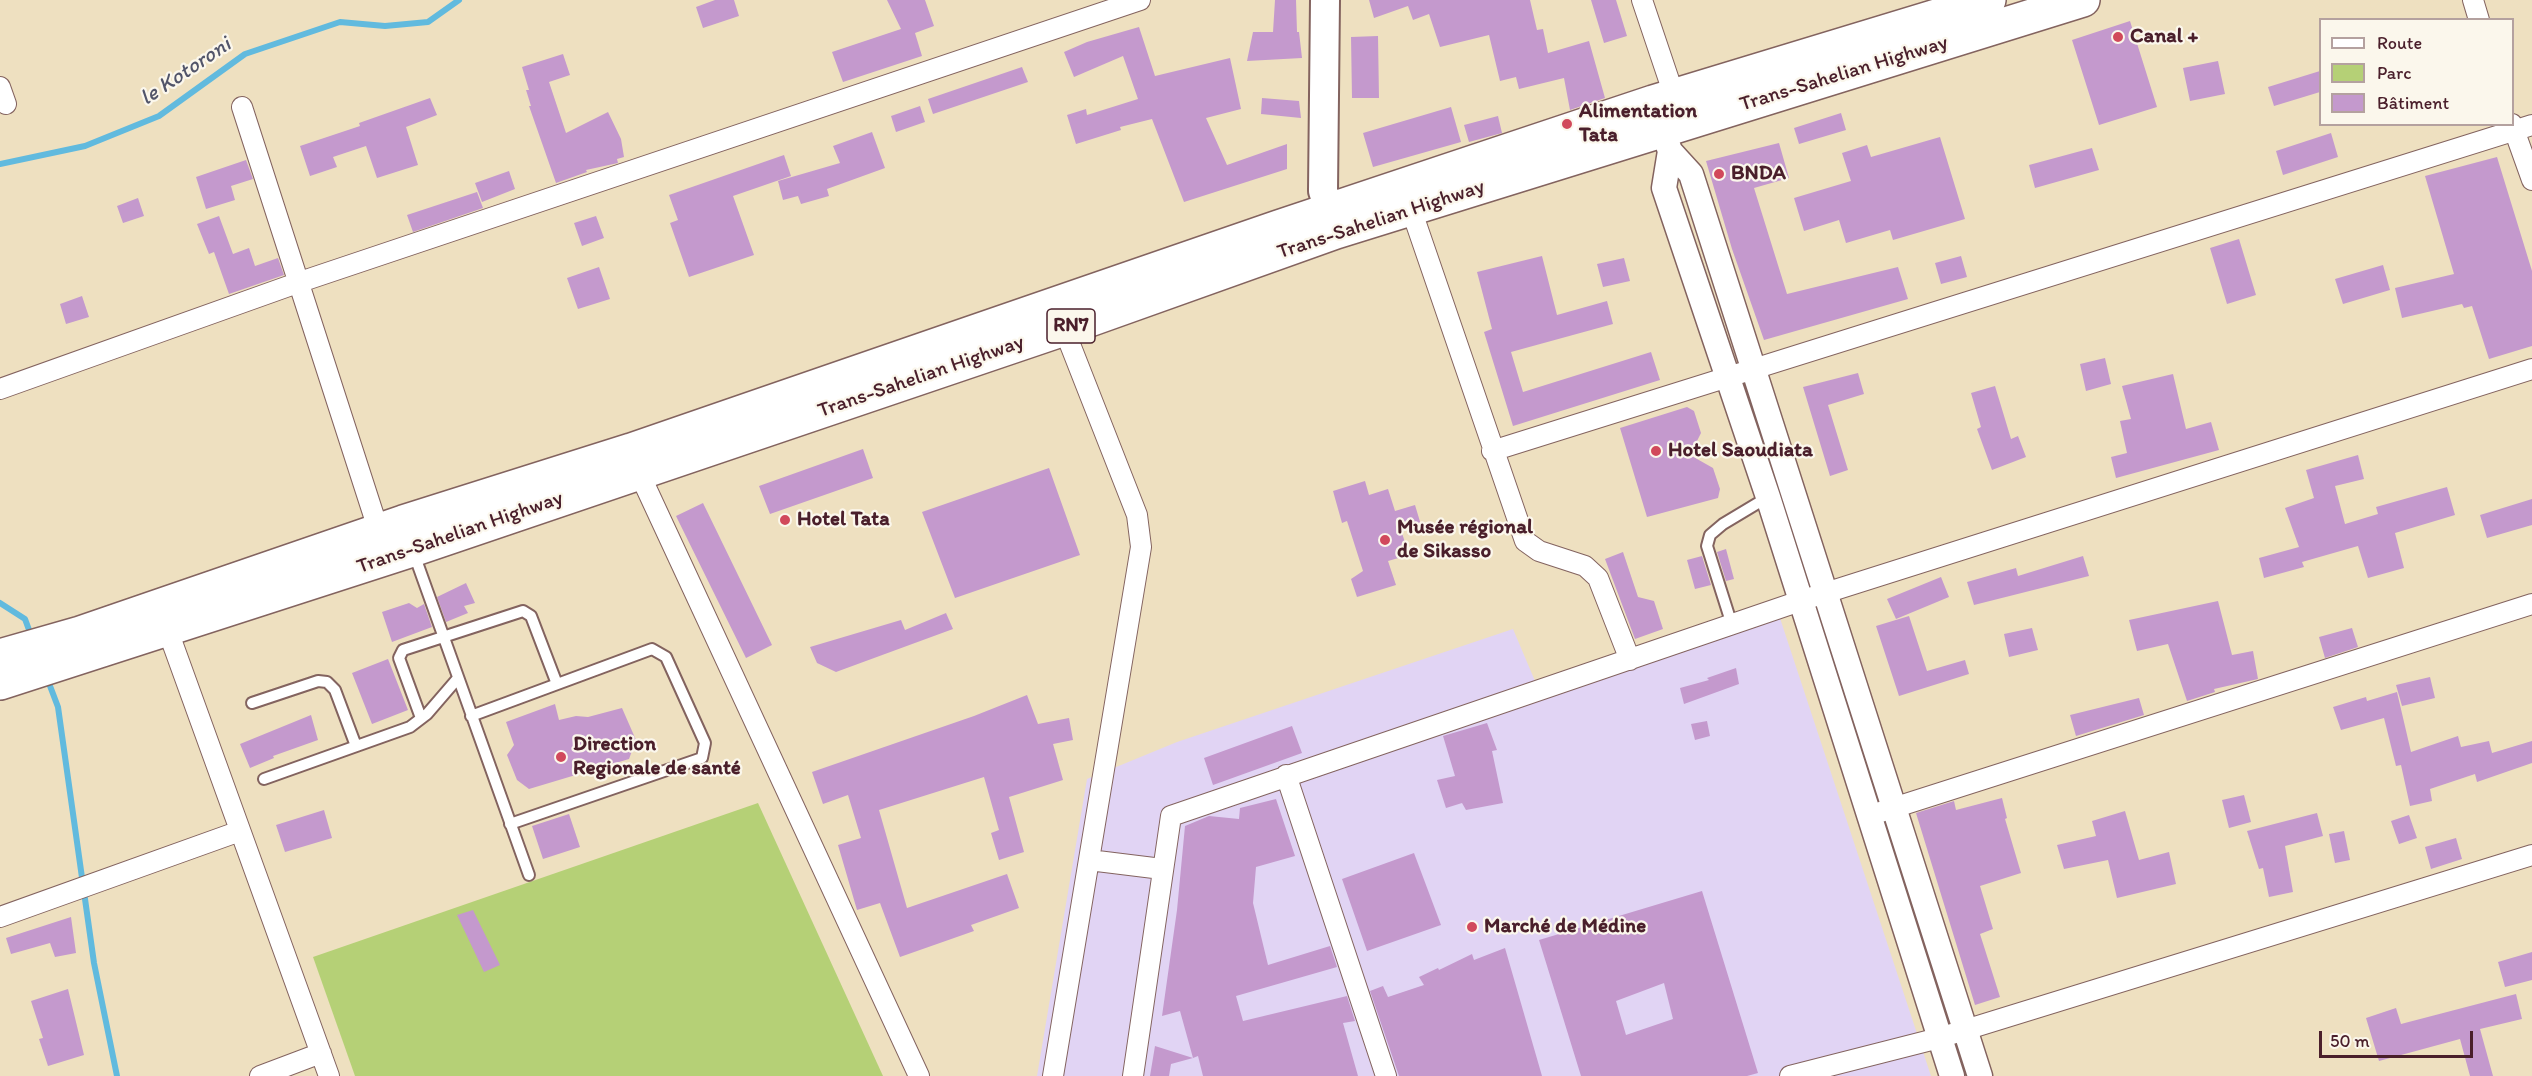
<!DOCTYPE html>
<html>
<head>
<meta charset="utf-8">
<style>
	body { margin:0 }
	#map { position:relative; width:2532px; height:1076px; overflow:hidden; background:#eee0c0; font-family:Itim,sans-serif }
	canvas { display:block }
	.legend { position:absolute; left:2319px; top:18px; width:195px; height:108px; box-sizing:border-box; background:#fbf7ec; border:2px solid #b4a19f; margin:0; padding:8px 10px; list-style:none; font-size:18px; color:#4a1f2b }
	.legend li { display:flex; align-items:center; gap:12px; height:30px }
	.legend b { width:30px; border:2px solid #b4a19f }
	.scale { position:absolute; left:2319px; top:1031px; width:154px; height:27px; box-sizing:border-box; border:3px solid #4a1f2b; border-top:0; padding-left:8px; font-size:18px; line-height:21px; white-space:nowrap; color:#4a1f2b; -webkit-text-stroke:4px #fbf7ec; paint-order:stroke }
</style>
</head>
<body>
<div id="map">
<canvas width="2532" height="1076"></canvas>
<ul class="legend">
<li><b style="height:8px;background:#fff"></b>Route</li>
<li><b style="height:16px;background:#b5d076"></b>Parc</li>
<li><b style="height:16px;background:#c499cd"></b>Bâtiment</li>
</ul>
<div class="scale">50 m</div>
</div>
<script>
const ctx = document.querySelector('canvas').getContext('2d');
ctx.lineJoin = 'round';
function fillPath(path, color) { ctx.fillStyle = color; ctx.fill(path, 'evenodd'); }
const poly = rows => new Path2D(rows.map(r => 'M' + r).join(''));
function strokePath(path, color, width, dash) { ctx.strokeStyle = color; ctx.lineWidth = width; ctx.lineCap = dash ? 'butt' : 'round'; ctx.setLineDash(dash || []); ctx.stroke(path); }
function write(font, color, halo, rows, align = 'center') {
  ctx.font = font + ' Itim,sans-serif'; ctx.lineWidth = 4.5; ctx.setLineDash([]); ctx.textBaseline = 'middle'; ctx.strokeStyle = halo; ctx.fillStyle = color; for (const [text, x, y, turn = 0] of rows) {
    ctx.save(); ctx.translate(x, y); ctx.rotate((+turn || 0) * Math.PI / 180); ctx.textAlign = isNaN(turn) ? turn : align; if (halo) ctx.strokeText(text, 0, 0); ctx.fillText(text, 0, 0); ctx.restore();
  }
}
fillPath(poly([
	[1774,600,1931,1076,1037,1076,1087,779,1177,742,1513,629,1535,681]
]), '#e1d4f4');
fillPath(poly([
	[758,803,883,1076,355,1076,313,957]
]), '#b5d076');
strokePath(poly([
	[0,164,85,146,159,116,245,54,340,22,385,26,428,22,459,0],
	[0,603,25,619,32,638],
	[47,678,58,707,94,963,117,1076]
]), '#61bade', 6);
fillPath(poly([
	[715,0,734,0,739,16,703,28,696,7],
	[887,0,925,0,934,26,915,33,922,56,843,82,832,52,901,29],
	[1275,0,1296,0,1297,32,1299,32,1302,58,1247,61,1253,32,1273,32],
	[1369,0,1530,0,1537,30,1543,29,1548,53,1589,41,1605,98,1570,110,1564,78,1519,89,1516,77,1500,81,1489,35,1440,47,1429,14,1413,20,1408,6,1374,18],
	[1591,0,1616,0,1627,36,1604,43],
	[2130,21,2157,107,2099,125,2072,40],
	[1139,27,1155,76,1230,58,1241,109,1206,118,1227,165,1287,144,1287,169,1184,202,1152,119,1120,127,1121,130,1076,144,1067,115,1086,109,1087,115,1138,99,1123,56,1074,77,1064,52,1087,42],
	[1378,36,1379,98,1352,98,1351,37],
	[563,54,570,75,549,82,566,133,608,112,621,139,624,157,617,159,618,163,586,170,587,172,556,183,529,106,531,106,526,90,529,90,522,67],
	[2218,61,2225,94,2190,101,2183,68],
	[1022,67,1028,82,933,114,928,99],
	[2320,71,2320,92,2274,106,2268,87],
	[430,98,437,115,406,127,418,165,377,178,366,146,333,157,337,167,310,176,300,146,360,126,359,123],
	[1262,98,1299,101,1301,118,1261,114],
	[920,106,925,122,896,132,891,116],
	[1451,107,1461,142,1373,167,1363,133],
	[1841,113,1846,130,1799,144,1794,128],
	[1498,116,1502,133,1469,142,1464,125],
	[872,132,885,168,827,189,829,196,801,204,798,196,783,200,778,181,840,163,833,146],
	[2331,133,2338,157,2283,175,2276,151],
	[1940,137,1965,219,1893,240,1890,230,1846,243,1839,220,1804,231,1794,198,1851,181,1842,153,1867,145,1871,157],
	[1779,143,1789,178,1754,188,1787,294,1898,267,1908,299,1764,340,1732,249,1706,161],
	[2092,148,2099,170,2035,188,2029,165],
	[784,155,791,176,733,196,754,255,689,277,670,223,678,220,669,195],
	[2497,157,2532,271,2532,346,2489,359,2472,306,2464,308,2462,304,2402,318,2395,288,2454,274,2425,176],
	[246,160,253,179,231,186,235,200,206,209,196,177],
	[509,171,515,189,482,202,475,183],
	[477,192,483,208,413,232,407,215],
	[138,198,144,216,123,223,117,206],
	[219,216,233,254,249,248,255,266,278,258,284,275,229,294,214,252,209,254,197,224],
	[596,216,604,238,582,246,574,223],
	[2239,239,2256,295,2227,304,2210,248],
	[1542,256,1557,315,1607,301,1613,324,1511,352,1523,392,1651,352,1660,380,1513,426,1484,332,1492,329,1477,272],
	[1961,256,1967,277,1941,284,1935,263],
	[1624,258,1630,281,1603,287,1597,264],
	[2383,265,2390,290,2343,304,2335,279],
	[599,267,610,299,578,309,567,278],
	[82,296,89,317,66,324,60,304],
	[2105,358,2111,384,2086,391,2080,364],
	[1858,373,1864,394,1828,405,1848,470,1830,476,1803,387],
	[2173,374,2186,429,2211,422,2219,450,2116,478,2111,457,2127,453,2120,421,2131,419,2122,386],
	[1995,386,2011,439,2018,436,2026,457,1992,470,1977,429,1981,427,1971,393],
	[1687,407,1694,411,1701,433,1690,455,1713,468,1720,489,1718,498,1647,517,1620,428],
	[863,449,873,478,770,514,759,486],
	[2358,455,2364,479,2335,486,2345,524,2378,514,2376,507,2447,487,2455,515,2395,533,2404,568,2368,578,2358,546,2302,562,2304,567,2264,578,2259,558,2299,547,2285,508,2314,498,2306,470],
	[1049,468,1080,555,955,598,922,512],
	[1365,481,1369,495,1388,489,1395,511,1415,505,1421,525,1401,530,1409,555,1388,561,1396,585,1357,597,1351,579,1363,571,1347,521,1342,523,1333,491],
	[2532,499,2532,525,2487,538,2480,515],
	[703,503,772,645,746,658,676,516],
	[1726,549,1734,579,1726,581,1717,552],
	[1623,552,1638,597,1654,601,1663,629,1635,639,1605,559],
	[1702,556,1711,585,1695,589,1687,560],
	[2083,556,2089,576,1974,605,1967,582,2016,568,2018,576],
	[1941,577,1949,597,1896,619,1887,599],
	[466,583,475,603,464,606,468,613,446,622,437,597],
	[2218,601,2232,655,2253,651,2258,679,2214,689,2215,692,2187,701,2168,644,2137,651,2129,620],
	[409,603,417,608,424,604,432,627,392,642,382,612],
	[946,613,953,629,836,672,817,663,810,647,901,620,905,630],
	[1909,616,1927,671,1965,660,1969,674,1899,696,1876,626],
	[2032,628,2038,650,2009,657,2004,634],
	[2352,628,2358,647,2325,658,2319,637],
	[388,659,408,710,372,724,352,673],
	[1736,668,1739,684,1684,704,1680,688,1709,680,1707,678],
	[2430,677,2435,698,2402,706,2396,685],
	[2397,692,2411,752,2458,736,2461,747,2489,741,2492,753,2532,741,2532,763,2477,782,2475,774,2430,789,2432,801,2410,806,2401,765,2396,766,2384,718,2341,730,2333,707,2366,697,2367,701],
	[1027,695,1038,724,1069,718,1073,740,1053,744,1063,780,1009,797,1024,852,999,860,991,833,999,830,984,777,879,810,907,908,1007,874,1019,908,971,925,974,931,900,957,880,903,857,910,838,845,861,838,848,795,823,804,812,772,974,716],
	[2139,698,2144,715,2076,736,2070,715],
	[555,704,559,720,576,716,588,717,622,708,636,740,629,759,529,789,517,780,507,755,514,745,506,722],
	[311,715,318,740,273,756,274,758,250,768,240,744],
	[1707,721,1710,736,1695,740,1691,724],
	[1487,723,1497,750,1492,751,1503,803,1466,810,1462,803,1446,808,1437,780,1455,776,1443,736],
	[1292,726,1302,753,1213,785,1204,758],
	[2244,795,2251,822,2229,828,2222,800],
	[2002,798,2007,818,2005,819,2021,873,1980,886,1993,929,1980,934,2000,997,1975,1005,1916,813,1954,801,1956,810],
	[1276,799,1295,856,1256,867,1253,903,1268,965,1330,946,1337,967,1236,996,1243,1021,1347,996,1355,1021,1343,1023,1358,1076,1203,1076,1198,1056,1193,1058,1180,1011,1162,1016,1177,910,1185,826,1209,816,1239,819,1240,808],
	[324,810,332,838,285,852,276,825],
	[2125,811,2139,860,2169,852,2176,884,2117,898,2108,860,2064,869,2057,845,2096,836,2092,821],
	[2317,813,2323,836,2285,846,2293,892,2269,897,2263,868,2259,869,2247,831],
	[569,814,580,847,543,859,532,826],
	[2409,815,2417,838,2399,844,2391,821],
	[2344,831,2350,860,2335,863,2329,834],
	[2456,838,2462,859,2431,869,2425,847],
	[1414,853,1441,925,1367,951,1342,879],
	[1702,891,1758,1073,1747,1076,1581,1076,1539,940],
	[1664,983,1673,1019,1626,1035,1616,1001],
	[473,910,500,965,484,972,457,915],
	[71,917,76,953,55,957,50,943,11,954,6,938],
	[1505,948,1542,1076,1399,1076,1370,991,1383,986,1388,997,1424,985,1419,977,1438,968,1439,970,1472,954,1474,960],
	[2532,952,2532,980,2505,987,2498,962],
	[68,989,84,1055,48,1066,39,1039,43,1038,31,1001],
	[2516,994,2522,1019,2480,1029,2493,1076,2470,1076,2460,1039,2379,1061,2366,1018,2396,1008,2401,1024],
	[1155,1046,1193,1058,1171,1064,1169,1076,1150,1076]
]), '#c499cd');
const service = poly([
	[414,554,529,875],
	[1732,625,1707,546,1710,535,1723,524,1768,497],
	[252,703,318,681,327,682,335,690,356,746],
	[471,716,652,649,666,657,705,743,702,758,510,824],
	[421,718,399,658,403,650,523,611,531,616,557,684],
	[264,779,410,727,427,714,458,678]
]);
const minor = poly([
	[1642,0,1677,104],
	[2473,0,2479,20],
	[0,87,6,104],
	[242,107,381,538],
	[2512,124,2532,180],
	[1411,209,1525,541,1539,551,1585,566,1598,578,1630,660],
	[0,389,300,282,1140,0],
	[1492,451,2532,125],
	[635,464,919,1076],
	[168,631,329,1076],
	[1286,775,1386,1076],
	[1868,816,2532,604],
	[1089,860,1162,869],
	[0,917,240,831],
	[260,1076,321,1053],
	[1053,1076,1141,547,1137,515,1064,329],
	[1133,1076,1171,816,1800,601,2532,369],
	[1790,1076,1939,1038,2532,855]
]);
const tertiary = poly([
	[1658,116,1670,151,1691,174,1980,1076],
	[1670,151,1664,188,1768,497,1952,1076]
]);
const secondary = poly([
	[1325,0,1323,191,1336,230]
]);
const trunk = poly([
	[0,656,80,633,403,522,631,450,1278,227,1653,102,1989,0],
	[0,683,412,550,1064,329,1336,232,2083,0]
]);
strokePath(service, '#83635f', 14);
strokePath(minor, '#83635f', 22);
strokePath(tertiary, '#83635f', 27);
strokePath(secondary, '#83635f', 32);
strokePath(trunk, '#83635f', 36);
strokePath(service, '#fff', 10);
strokePath(minor, '#fff', 20);
strokePath(tertiary, '#fff', 24);
strokePath(secondary, '#fff', 28);
strokePath(trunk, '#fff', 33);
for (const [x, y, r, color] of [
	[2118,37,6,"#d1495b"],
	[1567,124,6,"#d1495b"],
	[1719,174,6,"#d1495b"],
	[1656,451,6,"#d1495b"],
	[785,520,6,"#d1495b"],
	[1385,540,6,"#d1495b"],
	[561,757,6,"#d1495b"],
	[1472,927,6,"#d1495b"]
]) { const dot = new Path2D(); dot.arc(x, y, r, 0, 2 * Math.PI); ctx.fillStyle = color; ctx.fill(dot); strokePath(dot, '#fbf7ec', 2); }
for (const [x, y, w] of [
	[1071,326,48]
]) { const box = new Path2D(); box.roundRect(x - w / 2, y - 17, w, 34, 4.5); ctx.fillStyle = '#fbf7ec'; ctx.fill(box); strokePath(box, '#4a1f2b', 1.5); }
write('bold 20px', '#4a1f2b', null, [
	["RN7",1071,326]
]);
write('bold 21px', '#4a1f2b', '#fbf7ec', [
	["Canal +",2130,37],
	["Alimentation",1579,112],
	["Tata",1579,136],
	["BNDA",1731,174],
	["Hotel Saoudiata",1668,451],
	["Hotel Tata",797,520],
	["Musée régional",1397,528],
	["de Sikasso",1397,552],
	["Direction",573,745],
	["Regionale de santé",573,769],
	["Marché de Médine",1484,927]
], 'left');
write('21px', '#4a1f2b', '#fbf7ec', [
	["Trans-Sahelian Highway",1844,74,-17],
	["Trans-Sahelian Highway",1381,220,-18],
	["Trans-Sahelian Highway",921,377,-19],
	["Trans-Sahelian Highway",460,533,-19]
]);
write('italic 22px', '#52556a', '#fbf7ec', [
	["le Kotoroni",186,72,-34]
]);
</script>
</body>
</html>
